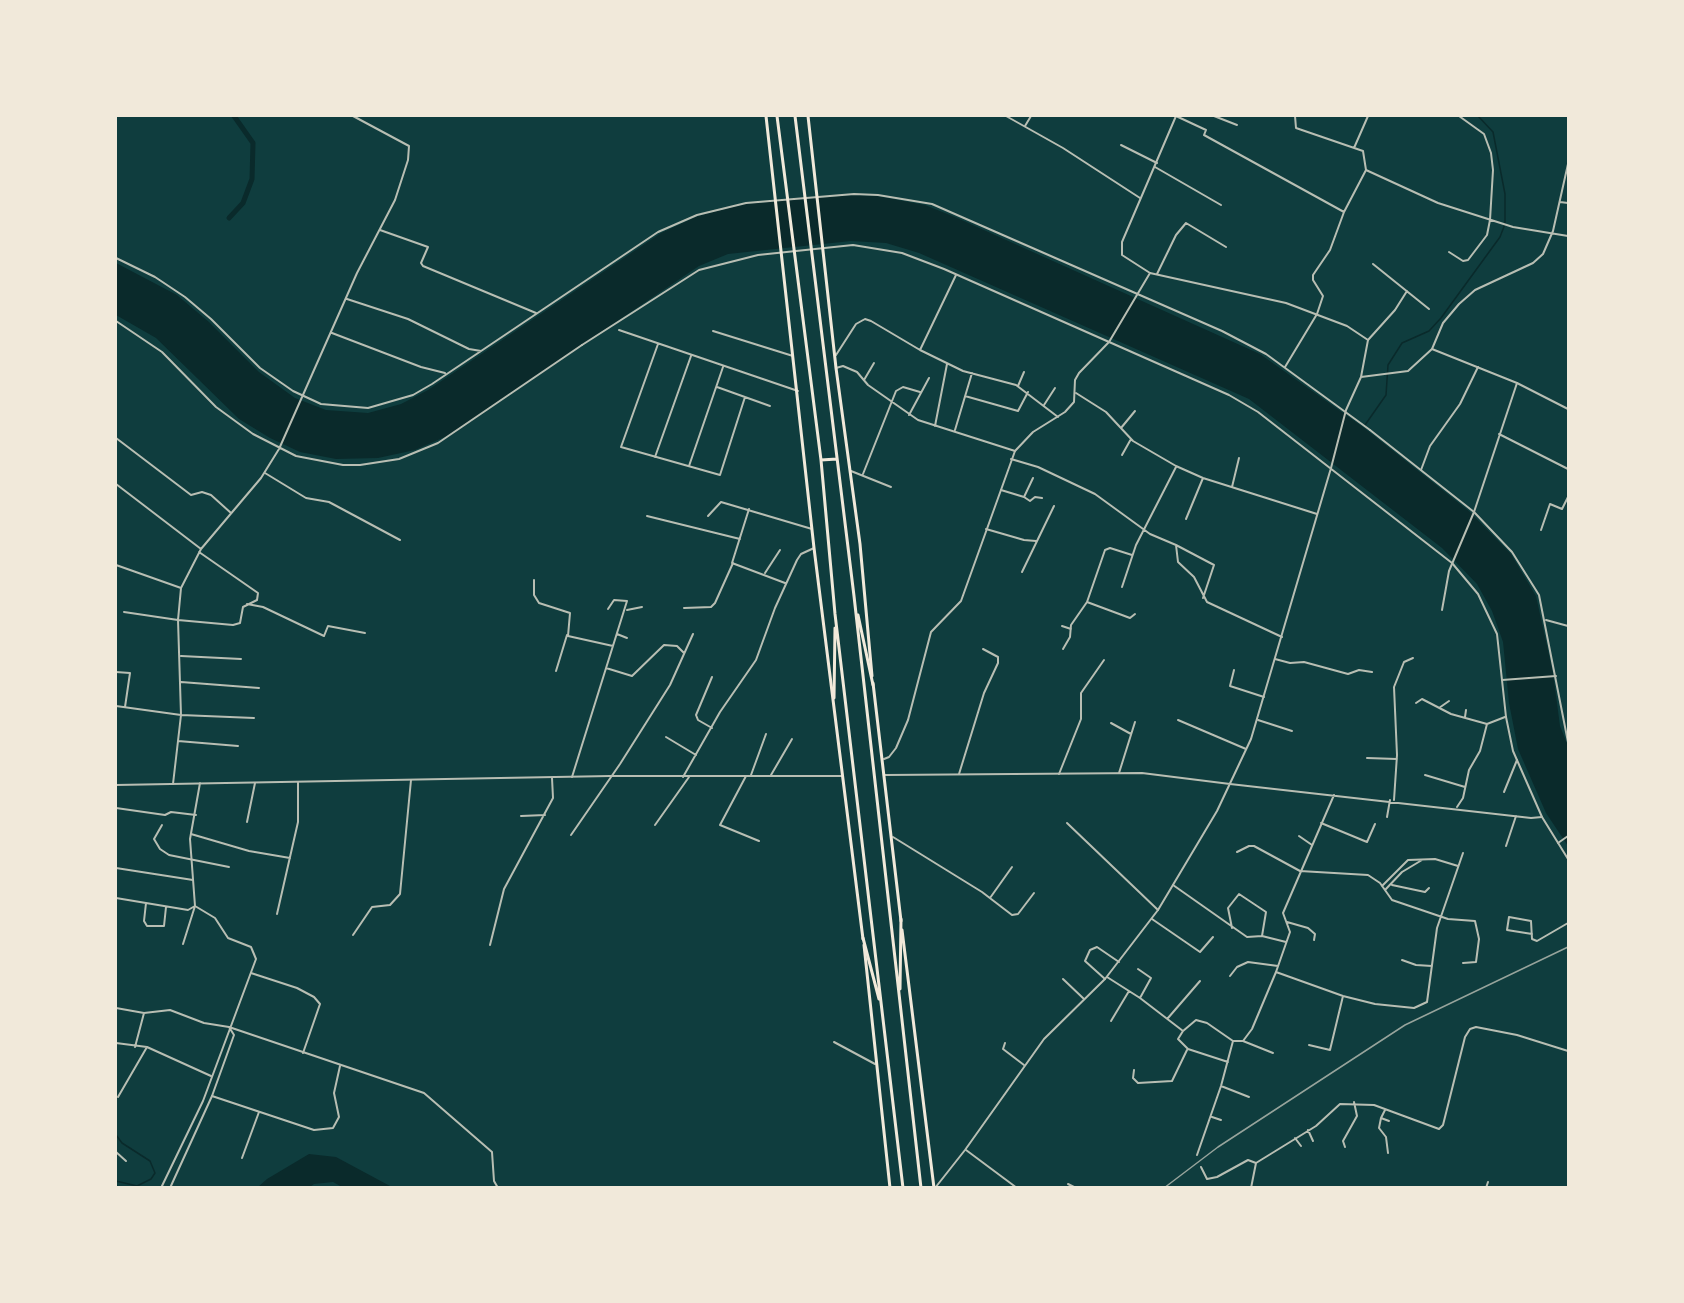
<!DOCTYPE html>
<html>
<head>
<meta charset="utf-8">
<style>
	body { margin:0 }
	#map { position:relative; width:1684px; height:1303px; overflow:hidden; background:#0f3d3e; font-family:"PT Sans",sans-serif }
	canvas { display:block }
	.frame { position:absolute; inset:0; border:117px solid #f1e9da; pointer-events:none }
</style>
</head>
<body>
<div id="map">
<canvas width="1684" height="1303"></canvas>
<div class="frame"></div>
</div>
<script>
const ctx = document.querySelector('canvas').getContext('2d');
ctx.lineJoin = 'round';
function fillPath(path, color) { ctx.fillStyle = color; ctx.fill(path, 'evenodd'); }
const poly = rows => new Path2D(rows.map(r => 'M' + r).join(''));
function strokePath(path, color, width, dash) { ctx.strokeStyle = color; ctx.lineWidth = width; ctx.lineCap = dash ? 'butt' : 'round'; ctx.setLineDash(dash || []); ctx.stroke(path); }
fillPath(poly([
	[854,195,877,196,925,205,955,217,1260,354,1363,427,1469,511,1511,554,1536,596,1553,673,1560,726,1568,746,1568,846,1546,813,1518,749,1509,703,1503,642,1492,611,1477,584,1442,548,1249,399,919,253,886,243,851,241,728,254,699,266,447,436,415,450,378,458,336,459,300,452,270,438,239,419,156,338,116,315,116,263,177,295,209,322,259,372,295,398,326,410,368,413,401,404,428,390,661,233,698,216,744,204],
	[309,1154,336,1157,390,1186,403,1187,342,1187,333,1182,314,1184,310,1187,258,1187,267,1179]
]), '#0a2a2b');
strokePath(poly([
	[1365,425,1386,395,1388,365,1402,343,1429,331,1441,318,1500,237,1505,224,1505,194,1493,132,1478,116],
	[116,1135,122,1143,150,1161,155,1173,151,1179,137,1186,116,1181]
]), '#0a2a2b', 1.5);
strokePath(poly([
	[229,218,243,203,252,179,253,143,234,116]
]), '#0a2a2b', 5);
strokePath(poly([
	[1006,116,1063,148,1140,198],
	[1176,116,1206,130,1204,135,1344,212],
	[1214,116,1237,125],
	[1025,126,1031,116],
	[1121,145,1157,163],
	[1354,148,1368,116],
	[1155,167,1221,205],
	[1366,170,1438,203,1513,227,1568,236],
	[1560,202,1568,203],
	[380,230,428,247,421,263,423,266,536,313],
	[1449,252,1463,261,1468,260,1487,235,1490,220,1493,170,1491,153,1484,134,1459,116],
	[116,258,155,277,185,297,211,319,260,368,293,391,321,404,368,408,413,395,432,384,658,232,697,215,746,203,854,194,878,195,932,204,1222,331,1266,354,1370,430],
	[1373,264,1429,309],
	[1157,274,1176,235,1186,223,1226,247],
	[347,299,408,319,469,349,481,351],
	[116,321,162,352,216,407,253,434,296,456,343,465,360,465,399,459,438,443,582,345],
	[619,330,798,391],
	[713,331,793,356],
	[332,333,421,367,445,373],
	[1368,340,1395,310,1407,291],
	[658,344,621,447,720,475,745,397],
	[1432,349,1443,323,1459,304,1475,290,1533,263,1543,254,1553,231,1568,164],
	[920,350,956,275],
	[116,352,116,353],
	[836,355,856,324,865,319,871,321,920,350,963,371,1016,385,1058,417],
	[1285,367,1317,314,1323,296,1313,280,1313,275,1330,250,1344,212,1366,170,1363,151,1296,128,1295,116],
	[836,368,843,366,857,372,868,385,918,420,1015,451],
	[864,380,874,363],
	[1018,386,1024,372],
	[717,387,770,406],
	[1076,393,1106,412,1133,441,1176,466,1203,478,1317,514],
	[965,396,1018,411,1028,392],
	[1044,405,1055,388],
	[909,415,929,378],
	[935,426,947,364],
	[1121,428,1135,411],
	[955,430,972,373],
	[1499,434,1568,469],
	[116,438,191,495,202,492,211,495,231,513],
	[1122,455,1131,439],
	[655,457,691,356],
	[1011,459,1038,467,1095,494,1150,534,1176,545,1178,562,1194,577,1207,602,1282,637],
	[689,466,723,367],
	[1421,470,1430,446,1460,404,1478,367],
	[851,471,891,487],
	[265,473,306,498,329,502,400,540],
	[863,474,896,391,903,387,920,392],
	[116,484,201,549],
	[1232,487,1239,458],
	[1001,490,1024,497,1033,478],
	[1024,497,1030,501,1035,497,1042,498],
	[749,509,732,563,785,583],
	[647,516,740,539],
	[708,516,721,502,812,529],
	[1186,519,1203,478],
	[986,529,1024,540,1036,541],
	[1541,530,1550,504,1562,509,1568,497],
	[1176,545,1214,565,1203,598],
	[116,565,181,588],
	[1022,572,1054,506],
	[765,573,780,550],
	[534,580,534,595,539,603,570,613,568,636,613,646],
	[1122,587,1136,545,1176,467],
	[1087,602,1130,618,1135,614],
	[247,604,263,607,324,636,328,626,365,633],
	[684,608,711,607,715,603,733,563],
	[627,610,642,607],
	[1442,610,1449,571,1474,512,1517,383],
	[124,612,178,620,233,625,240,623,243,607,257,600,258,593,199,552],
	[1546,620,1568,626],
	[1062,626,1071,629],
	[617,634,627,638],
	[1063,649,1070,637,1071,625,1087,602,1105,550,1110,548,1132,555],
	[181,656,241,659],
	[1275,659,1290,663,1304,662,1348,674,1359,670,1372,672],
	[606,668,632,676,664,645,677,646,684,653],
	[1234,670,1230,686,1264,697],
	[556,671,567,635],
	[116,672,130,673,125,707],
	[1502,680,1556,676],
	[181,682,259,688],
	[1416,703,1422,699,1451,714,1487,724],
	[116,706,181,715,254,718],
	[1439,708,1449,701],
	[1465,717,1466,710],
	[1178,720,1246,749],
	[1258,720,1292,731],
	[1111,723,1131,734],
	[712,728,698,720,696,715,712,677],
	[666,737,696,755],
	[178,741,238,746],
	[1367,758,1397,759],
	[1119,773,1135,722],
	[959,774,984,693,998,663,998,657,983,649],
	[1059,774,1081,719,1081,693,1104,660],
	[751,775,766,734],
	[771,775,792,739],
	[1425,775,1465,787],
	[746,776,720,825,759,841],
	[572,777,627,601,614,600,608,609],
	[683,777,720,712,756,660,775,608,797,560,801,554,814,548],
	[173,784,181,715,178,620,181,588,201,549,261,478,279,449,357,273,395,200,408,160,409,146,353,116],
	[1230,784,1531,818,1542,817],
	[1504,792,1517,760],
	[1394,800,1397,755,1394,687,1404,662,1413,658],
	[1457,807,1463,798,1469,770,1480,751,1487,724,1505,717],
	[116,808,165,815,171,812,196,815],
	[521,816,545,815],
	[1387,817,1390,800],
	[247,822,255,783],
	[1067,823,1158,910],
	[1321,823,1367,842,1375,824],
	[162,825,154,839,160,849,169,855,229,867],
	[655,825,689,777],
	[191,834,249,851,290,858],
	[571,835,620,764,670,685,693,634],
	[1299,836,1312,845],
	[893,837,982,892,1012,915,1018,914,1034,893],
	[1558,843,1568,836],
	[1506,846,1516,816],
	[1237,852,1249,846,1254,846,1300,871,1368,875,1380,883,1392,900,1448,919,1475,921,1479,939,1476,962,1463,963],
	[116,868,193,880],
	[1173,885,1247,937,1262,936,1286,942],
	[1392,885,1425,892,1429,888],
	[1382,886,1408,860,1435,859,1458,866],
	[1385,890,1402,872,1422,860],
	[116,898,188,910,195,906,183,944],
	[990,898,1012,867],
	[146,903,144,921,147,926,164,926,166,907],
	[277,914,298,822,298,782],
	[1152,919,1200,952,1213,937],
	[1287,922,1308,928,1315,934,1314,940],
	[1232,928,1228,908,1239,894,1266,912,1262,936],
	[1532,934,1507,930,1509,917,1531,921,1532,939,1537,941,1568,923],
	[353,935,372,907,390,905,400,894,411,780],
	[490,945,504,889,553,798,552,778],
	[1402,960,1416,965,1432,966],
	[1138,969,1151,978,1140,998],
	[1276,972,1343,996,1375,1004,1414,1008,1427,1002,1437,928,1463,853],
	[251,973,297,988,314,997,320,1004,303,1053],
	[1230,976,1237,967,1248,962,1278,966],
	[1107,977,1140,998,1183,1031],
	[1063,979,1084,999],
	[1105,979,1085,961,1090,950,1097,947,1119,962],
	[116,1008,144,1013,170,1010,204,1023,229,1027],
	[1168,1018,1200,981],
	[1111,1021,1129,991],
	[1243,1041,1273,1053],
	[834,1042,875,1064],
	[116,1043,147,1047,211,1076],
	[1005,1043,1003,1049,1024,1065],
	[1309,1045,1330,1050,1343,996],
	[135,1047,144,1013],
	[1228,1062,1188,1049,1178,1039,1183,1031,1196,1020,1207,1023,1233,1041],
	[1134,1070,1133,1078,1138,1083,1172,1081,1187,1050],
	[1221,1086,1249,1097],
	[212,1096,314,1130,333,1128,339,1117,334,1093,340,1066],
	[118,1097,147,1047],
	[1385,1110,1381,1118,1389,1121],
	[1212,1117,1221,1120],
	[1381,1118,1379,1128,1386,1137,1388,1153],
	[1308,1130,1313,1141],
	[1295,1138,1301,1146],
	[1345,1147,1343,1141,1357,1116,1354,1102],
	[966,1150,1017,1188],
	[116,1152,126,1161],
	[1197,1155,1221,1086,1233,1041,1243,1041,1252,1029,1276,972,1290,932,1283,913,1334,795],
	[242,1158,259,1112],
	[1201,1167,1207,1179,1217,1177,1248,1160,1256,1163],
	[1068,1184,1076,1188],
	[1251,1188,1256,1163,1316,1126,1340,1104,1374,1105,1439,1129,1443,1125,1465,1037,1470,1029,1476,1027,1517,1035,1568,1051],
	[1486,1188,1488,1182]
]), '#b8beb3', 2);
strokePath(poly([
	[1176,116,1122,242,1122,255,1150,273,1286,303,1347,326,1368,340,1361,377],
	[582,345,699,270,758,255,853,245,902,253,944,269,1229,395,1258,412,1452,563,1478,594,1497,634,1506,717,1513,751,1542,817,1568,859],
	[1370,430,1474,512,1512,552,1539,595,1568,742],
	[884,759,889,757,896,748,908,720,931,632,961,601,1015,451,1033,432,1065,412,1074,402,1075,380,1079,373,1109,342,1150,273],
	[885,775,1142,773,1230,784],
	[116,785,610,776,842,776],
	[229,1027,424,1093,492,1152,494,1181,498,1188],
	[161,1188,203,1101,256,959,251,947,228,938,215,918,195,906,190,839,200,783],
	[170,1188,212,1096,234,1035,229,1027],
	[935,1188,965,1150,1044,1039,1105,979,1158,910,1217,811,1251,739,1331,468,1346,410,1361,377,1408,371,1432,349,1517,383,1568,409]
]), '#b8beb3', 2);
strokePath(poly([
	[766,116,814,548,863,939],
	[808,116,836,368,860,544,872,676],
	[873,683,901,921],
	[902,930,934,1188],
	[864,945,890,1188]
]), '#f1e9da', 3);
strokePath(poly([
	[777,116,821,460,835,614,903,1188],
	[795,116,854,596,921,1188],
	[821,460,837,459],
	[858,615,873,685],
	[834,698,835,628],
	[863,938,879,999],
	[900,989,901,919]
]), '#f1e9da', 3);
strokePath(poly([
	[1164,1188,1218,1147,1405,1025,1568,947]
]), '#97a49c', 1.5);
</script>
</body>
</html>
